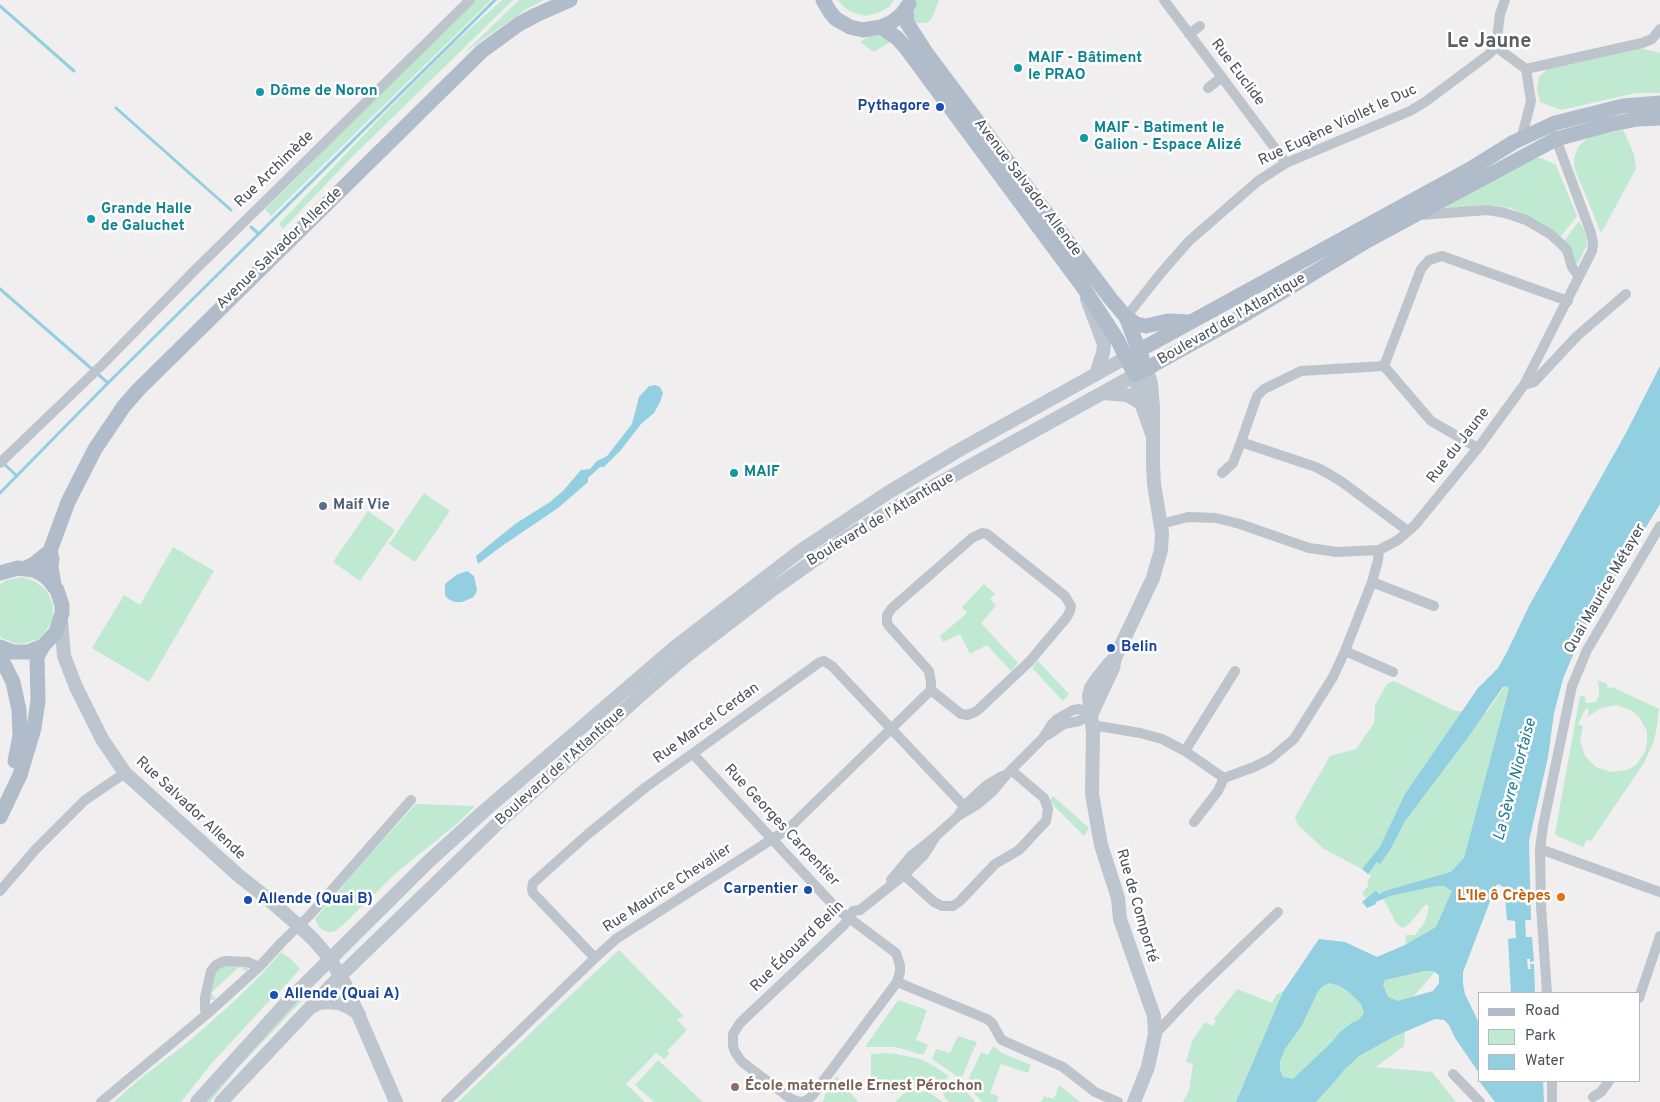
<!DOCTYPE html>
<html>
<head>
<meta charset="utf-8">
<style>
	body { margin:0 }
	#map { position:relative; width:1660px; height:1102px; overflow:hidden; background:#f0eeee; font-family:Overpass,sans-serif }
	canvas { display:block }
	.legend { position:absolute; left:1478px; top:992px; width:162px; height:90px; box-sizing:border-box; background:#fff; border:1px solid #b6b9bd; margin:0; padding:6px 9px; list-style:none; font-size:15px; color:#485059 }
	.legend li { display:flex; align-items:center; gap:10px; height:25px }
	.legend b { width:25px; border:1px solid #b6b9bd }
</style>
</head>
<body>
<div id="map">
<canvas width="1660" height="1102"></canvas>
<ul class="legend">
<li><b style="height:6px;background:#b0bcc9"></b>Road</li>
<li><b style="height:14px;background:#c0e9d1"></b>Park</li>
<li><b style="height:14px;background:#92cfe1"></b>Water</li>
</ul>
</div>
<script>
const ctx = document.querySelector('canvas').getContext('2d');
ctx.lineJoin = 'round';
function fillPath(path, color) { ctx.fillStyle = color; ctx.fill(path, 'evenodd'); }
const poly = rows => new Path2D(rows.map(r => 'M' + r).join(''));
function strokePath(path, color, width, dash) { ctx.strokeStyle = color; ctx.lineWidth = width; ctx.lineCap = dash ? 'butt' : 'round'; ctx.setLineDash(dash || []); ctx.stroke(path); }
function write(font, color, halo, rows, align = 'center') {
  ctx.font = font + ' Overpass,sans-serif'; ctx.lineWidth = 5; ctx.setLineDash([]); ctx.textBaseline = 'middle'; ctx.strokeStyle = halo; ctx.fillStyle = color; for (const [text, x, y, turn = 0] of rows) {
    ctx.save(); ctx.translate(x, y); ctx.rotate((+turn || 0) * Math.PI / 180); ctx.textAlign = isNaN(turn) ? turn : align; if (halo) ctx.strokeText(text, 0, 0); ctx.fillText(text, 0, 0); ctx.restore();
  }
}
fillPath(poly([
	[475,0,491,0,271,216,265,209],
	[502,0,513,0,353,156,283,229,279,224,382,116,451,46],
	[519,0,544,0,525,10,464,53],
	[838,0,894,0,889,7,880,12,866,16,851,12,843,6],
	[916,0,939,0,931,20,926,23,914,23,913,10],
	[880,35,891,40,890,42,874,52,860,42,868,37],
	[1640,48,1660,53,1660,93,1636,93,1561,110,1540,102,1537,89,1539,77,1548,69],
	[1623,130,1634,154,1636,169,1601,233,1574,167,1574,159,1578,147,1590,136],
	[1533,158,1541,158,1556,165,1577,216,1561,236,1511,208,1490,205,1441,210],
	[1579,221,1586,234,1587,245,1577,265,1572,252,1564,241],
	[424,493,450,511,415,562,389,544],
	[368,511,395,530,360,581,333,562],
	[173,547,214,571,149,682,92,648,124,595,140,605],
	[22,577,36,582,47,591,53,605,53,613,52,621,43,635,36,640,21,644,13,643,0,637,0,584,7,580],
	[984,584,995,594,990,599,996,606,981,623,1018,663,1011,671,987,645,970,654,960,634,943,642,940,636,967,613,962,607],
	[1038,661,1069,694,1063,701,1032,668],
	[1509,680,1517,686,1440,966,1400,1012,1405,1032,1404,1046,1376,1067,1432,1072,1456,1102,1183,1102,1189,1091,1193,1064,1186,1062,1192,1041,1205,1022,1212,1026,1216,1021,1214,1019,1237,989,1272,1003,1277,994,1283,992,1319,939,1345,944,1377,957,1405,945,1406,935,1415,935,1425,922,1429,907,1426,904,1408,925,1402,928,1396,923,1384,900,1377,890,1366,898,1362,893,1369,885,1367,882,1371,876,1362,869,1324,849,1298,825,1295,817,1330,756,1356,749,1374,723,1375,705,1387,684,1394,681,1455,711,1487,712],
	[1597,680,1607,684,1607,687,1610,688,1612,687,1659,709,1657,725,1654,741,1644,763,1591,841,1587,840,1583,847,1557,836,1555,833,1580,696,1585,696,1586,703,1596,702,1599,695,1599,687],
	[1616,705,1631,710,1639,717,1647,731,1647,742,1645,752,1636,765,1627,770,1611,772,1596,767,1585,756,1580,741,1583,726,1578,724,1586,708,1589,709,1587,717,1601,708],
	[1053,796,1089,828,1084,836,1049,801],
	[416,804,475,806,459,822,396,873,343,925,335,931,330,932,325,931,319,927,315,919,362,863],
	[619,950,684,1016,677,1020,687,1030,667,1051,670,1053,664,1059,656,1053,626,1084,645,1102,458,1102,561,1004],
	[281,952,292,960,300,969,279,992,275,990,270,997,270,1000,211,1064,181,1102,114,1102,141,1078,187,1043,228,1007,261,975],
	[244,964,248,966,247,972,240,966,211,993,216,999,210,1000,209,998,212,976,218,968,225,965],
	[308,989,311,991,237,1069,210,1102,205,1102],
	[898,1000,927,1010,916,1040,928,1045,923,1055,896,1047,865,1047],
	[958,1036,977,1042,961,1079,932,1059,936,1049,950,1053],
	[993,1046,1002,1053,1031,1065,1028,1073,1001,1064,990,1093,999,1097,997,1102,982,1102,966,1084,980,1055,981,1052,988,1055],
	[886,1053,897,1054,920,1059,932,1065,949,1076,938,1091,922,1086,910,1087,897,1093,885,1093,878,1091,871,1079,871,1054],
	[658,1060,703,1102,654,1102,635,1085],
	[836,1076,845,1086,858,1102,823,1102,825,1095],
	[953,1080,966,1091,975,1102,949,1102,945,1098,943,1093],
	[1059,1085,1080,1102,1041,1102,1044,1096,1054,1099],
	[913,1090,928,1092,943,1102,895,1102,903,1094]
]), '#c0e9d1');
fillPath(poly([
	[1660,366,1660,504,1625,562,1597,603,1580,638,1563,679,1554,713,1548,757,1529,841,1531,920,1525,920,1526,937,1532,937,1534,961,1530,962,1530,959,1527,959,1528,969,1531,969,1530,964,1534,964,1535,993,1511,993,1508,939,1516,938,1515,921,1507,920,1504,887,1498,884,1496,886,1463,972,1463,984,1465,994,1479,1023,1479,1073,1455,1038,1449,1025,1444,1020,1435,1019,1395,1036,1359,1056,1344,1070,1335,1081,1316,1102,1236,1102,1283,992,1319,939,1345,942,1377,957,1405,945,1436,927,1452,891,1444,886,1436,886,1390,896,1376,902,1376,904,1367,908,1362,902,1376,890,1379,894,1388,890,1451,872,1464,858,1509,689,1507,686,1503,687,1466,740,1405,821,1390,850,1380,864,1377,862,1368,874,1362,869,1380,847,1405,794,1478,688,1498,668,1507,652,1529,606,1627,431],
	[1424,971,1433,971,1439,975,1439,983,1433,991,1398,1001,1388,997,1383,985,1385,980],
	[1329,983,1340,986,1349,992,1361,1004,1364,1012,1360,1019,1352,1023,1340,1032,1332,1042,1293,1079,1283,1077,1280,1070,1280,1061,1285,1049,1302,1025,1318,991,1323,986],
	[655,385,660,387,663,393,660,402,654,413,641,424,621,450,604,467,600,467,588,478,588,482,580,489,558,508,499,548,478,564,476,556,488,546,515,524,550,502,563,491,581,470,590,469,597,461,607,456,632,424,639,397,649,386],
	[467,571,474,576,477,590,475,595,472,598,462,602,455,602,448,599,445,595,445,584,456,575],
	[1479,1081,1543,1081,1544,1102,1495,1102]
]), '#92cfe1');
strokePath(poly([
	[0,6,74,71],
	[116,108,231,210],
	[251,227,259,234],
	[0,289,108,383],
	[3,463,17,476],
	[0,493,108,383,495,0]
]), '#92cfe1', 3);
strokePath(poly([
	[1164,0,1286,163],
	[1189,34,1200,26],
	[1496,47,1526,69],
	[1526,69,1642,43,1652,39,1660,29],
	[1208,88,1222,77],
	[1521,140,1531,101,1526,69],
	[1420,215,1488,210,1505,213,1526,220,1550,234,1559,242,1567,250,1572,267,1579,277],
	[1126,317,1161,273,1189,241,1258,181,1286,163,1410,111,1425,102,1488,55,1496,47,1500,14,1505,0],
	[1384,366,1421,269,1429,260,1442,256,1568,301],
	[1524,385,1534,382,1577,336,1626,294],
	[0,463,103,364,196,269,470,0],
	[1222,473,1233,463,1241,442],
	[1161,524,1188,517,1216,518,1240,524,1309,548,1337,552,1379,550,1398,540,1415,525,1478,448,1524,385,1592,251,1593,243,1591,233,1556,139],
	[1408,531,1342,482,1329,474,1316,467,1241,442,1257,396,1264,389,1301,371,1384,366,1431,421,1478,448],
	[1379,550,1378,560,1372,582,1345,651,1393,672],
	[1372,582,1434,606],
	[1092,725,1140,733,1162,739,1185,751,1224,778,1254,767,1270,759,1294,739,1333,677,1345,651],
	[1048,735,1064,724,1079,721,1091,714],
	[1185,751,1235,671],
	[693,754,837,909,896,953,900,965,900,972,897,982,987,1019,992,1023,1001,1039,1004,1041,1063,1067,1095,1092,1118,1102],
	[958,816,978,804,993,791,1007,774,1043,738,1052,724,1057,719,1073,710,1079,709,1091,714],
	[1194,822,1218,791,1224,778],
	[1540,849,1660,892],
	[904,875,934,902,942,906,953,906,960,901,995,864,1019,850,1046,821,1048,809,1044,798,1011,770],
	[891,880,911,856,936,836,958,816,964,806,987,785,1002,776],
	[0,891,35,850,85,800,125,773],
	[595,958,533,893,532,889,533,883,588,834,646,787,820,662,824,661,832,666,964,806],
	[897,982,812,1096,806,1101,799,1102,791,1099,742,1062,735,1052,733,1046,733,1034,740,1023,844,925,853,911,860,910,904,875,924,855,936,836],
	[1547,993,1541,906,1540,849,1543,826,1572,686,1587,650,1660,526],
	[1639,998,1660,936],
	[207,1014,205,1010,205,997,211,971,216,965,222,962,227,961,248,962,259,967],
	[1155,1034,1191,996,1278,912],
	[1453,1074,1480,1102],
	[1593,1097,1601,1092,1609,1081],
	[101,1102,207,1014,259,967,282,942,309,916,411,800],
	[446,1102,595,958,616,939,788,829,931,690,931,682,929,671,889,626,887,623,887,615,892,608,972,538,982,533,987,534,1065,596,1071,606,1070,611,1067,617,1030,661,978,710,973,713,967,715,961,714,931,690],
	[1552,1102,1552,1081]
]), '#bdc4cb', 10);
strokePath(poly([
	[1087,299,1104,344,1103,353,1096,374],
	[1102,393,1127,395,1141,403],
	[61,620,64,656,76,687,102,739,125,773,238,875,267,898,299,926,313,939,330,959,345,984,396,1102],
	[1115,658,1108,665,1097,679,1091,688,1089,696,1093,734,1092,794,1101,845,1118,898,1120,919,1154,1016,1155,1034,1148,1067,1134,1102],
	[1092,713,1113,668,1115,658,1153,578,1161,550,1162,533,1154,484,1153,464,1153,407,1151,384,1147,369],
	[311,1007,319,1003,327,1002,339,1003,350,1008,359,1014],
	[197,1102,289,1000,428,862,483,812,675,647,800,551,889,492,961,449,1127,357],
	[221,1102,341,975,499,822,643,693,685,657,772,590,847,537,898,506,1135,375,1141,403,1152,434]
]), '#bdc5cf', 14);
strokePath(poly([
	[823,0,830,12,836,19,850,27,863,30,881,27,892,22,902,14,909,4],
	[906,9,907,23,927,54,1110,298,1126,317,1142,358],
	[881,27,897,38,906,48,1083,287,1117,339,1135,375,1242,316,1365,242,1556,139,1608,125,1637,119,1660,118],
	[1126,317,1136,324,1146,326,1168,321,1189,322],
	[1127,357,1472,168,1514,142,1555,123,1623,106,1660,103],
	[50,551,52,559,51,566,54,585],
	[26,568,34,564,50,551,68,502,95,449,124,406,139,389,482,51,519,24,536,15,570,0],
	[0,573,18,568,34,570,42,574,48,579,57,590,62,605,62,613,56,632,43,646,28,652,13,652,0,647],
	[0,656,13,682,19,710,20,736,15,761],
	[0,817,20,775,34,728,38,701,37,657,43,646]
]), '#b0bcc9', 15);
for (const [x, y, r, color] of [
	[1018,68,5,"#0f9aa8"],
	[260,92,5,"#0f9aa8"],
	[940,107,5,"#1a4fb4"],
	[1084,138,5,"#0f9aa8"],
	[91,219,5,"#0f9aa8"],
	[734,473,5,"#0f9aa8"],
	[323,506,5,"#5c6f8a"],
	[1111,648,5,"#1a4fb4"],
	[808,890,5,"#1a4fb4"],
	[1561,897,5,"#e8710a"],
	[248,900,5,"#1a4fb4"],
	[274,995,5,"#1a4fb4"],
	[735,1087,5,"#8d6e63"]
]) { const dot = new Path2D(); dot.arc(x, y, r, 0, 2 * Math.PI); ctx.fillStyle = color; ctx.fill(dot); strokePath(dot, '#fff', 2); }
write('bold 15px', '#0d838f', '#fff', [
	["MAIF - Bâtiment",1028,59],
	["le PRAO",1028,76],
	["Dôme de Noron",270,92],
	["MAIF - Batiment le",1094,129],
	["Galion - Espace Alizé",1094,146],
	["Grande Halle",101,210],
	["de Galuchet",101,227],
	["MAIF",744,473]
], 'left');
write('15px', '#485059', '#fff', [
	["Rue Euclide",1237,73,53],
	["Rue Eugène Viollet le Duc",1338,126,-25],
	["Rue Archimède",275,170,-44],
	["Avenue Salvador Allende",1027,188,53],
	["Avenue Salvador Allende",280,249,-44],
	["Boulevard de l'Atlantique",1232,320,-30],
	["Rue du Jaune",1459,446,-52],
	["Boulevard de l'Atlantique",881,520,-31],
	["Quai Maurice Métayer",1606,589,-60],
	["Rue Marcel Cerdan",707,724,-36],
	["Boulevard de l'Atlantique",561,767,-42],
	["Rue Salvador Allende",190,809,43],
	["Rue Georges Carpentier",781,826,47],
	["Rue Maurice Chevalier",668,889,-33],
	["Rue de Comporté",1136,906,74],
	["Rue Édouard Belin",798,947,-44]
]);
write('bold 15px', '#164399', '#fff', [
	["Pythagore",930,107,"right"],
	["Belin",1121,648],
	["Carpentier",798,890,"right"],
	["Allende (Quai B)",258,900],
	["Allende (Quai A)",284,995]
], 'left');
write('bold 15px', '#4e5e75', '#fff', [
	["Maif Vie",333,506]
], 'left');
write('bold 15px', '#c56008', '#fff', [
	["L'Ile ô Crèpes",1551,897]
], 'right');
write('bold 15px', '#785e54', '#fff', [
	["École maternelle Ernest Pérochon",745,1087]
], 'left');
write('italic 16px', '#1c7a97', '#fff', [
	["La Sèvre Niortaise",1516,780,-75]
]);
write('bold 20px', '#5b5e62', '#fff', [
	["Le Jaune",1489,43]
]);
</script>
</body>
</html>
